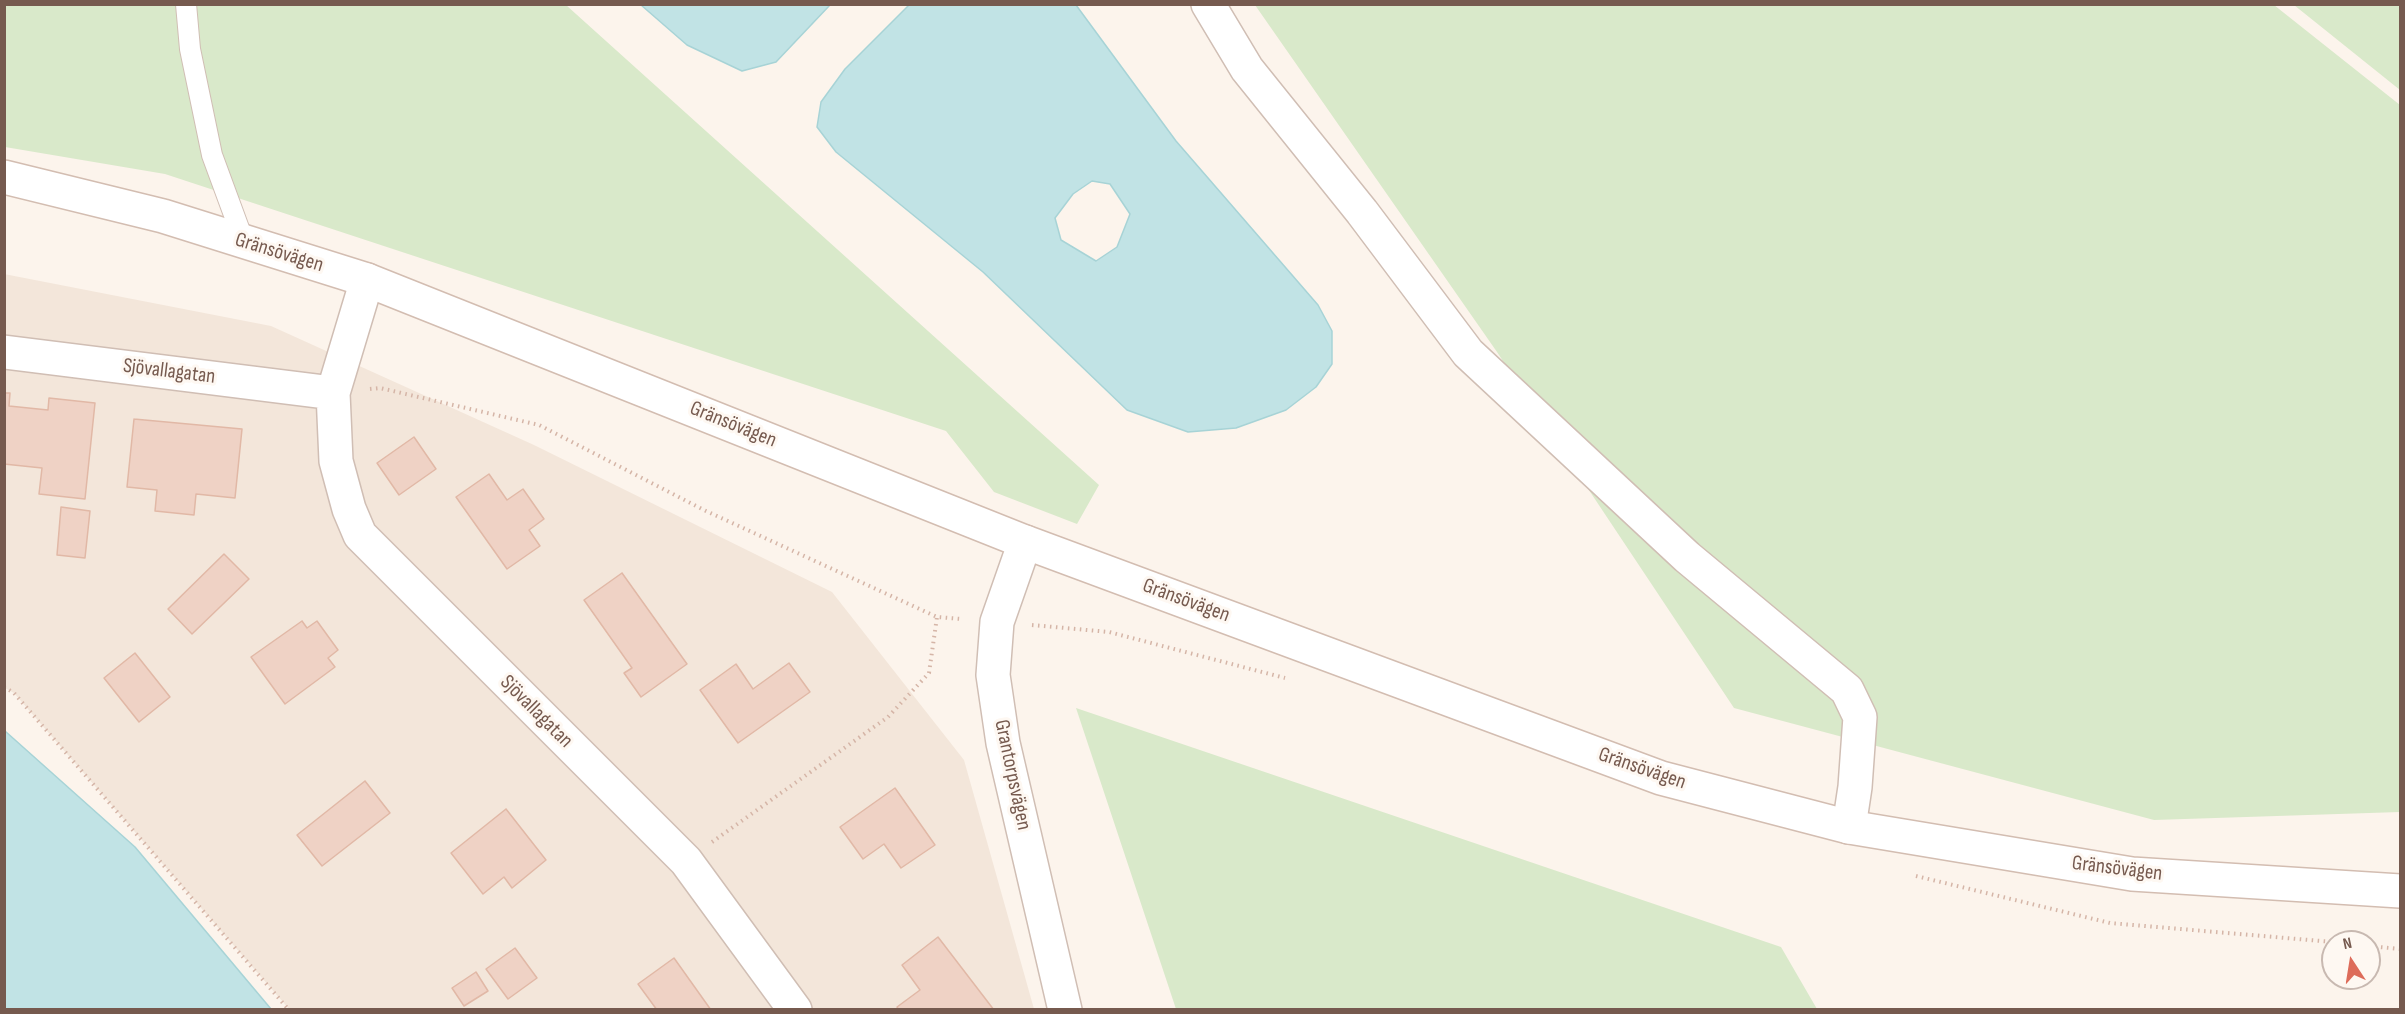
<!DOCTYPE html>
<html>
<head>
<meta charset="utf-8">
<style>
	body { margin:0 }
	#map { position:relative; width:2405px; height:1014px; overflow:hidden; background:#fcf4ec; font-family:"Sofia Sans Condensed",sans-serif }
	canvas { display:block }
	.frame { position:absolute; inset:0; border:6px solid #765a4f; pointer-events:none }
	.north { position:absolute; left:2321px; top:930px; width:60px; height:60px; box-sizing:border-box; background:#fef8f2; border:2px solid #c8b9b1; border-radius:50%; rotate:348deg; font-size:16px; font-weight:700; line-height:24px; text-align:center; color:#765a4f }
	.north::after { content:''; display:block; margin:auto; width:21px; height:27px; background:#dd6c5a; clip-path:polygon(50% 0,100% 100%,50% 72%,0 100%) }
</style>
</head>
<body>
<div id="map">
<canvas width="2405" height="1014"></canvas>
<div class="frame"></div>
<div class="north">N</div>
</div>
<script>
const ctx = document.querySelector('canvas').getContext('2d');
ctx.lineJoin = 'round';
function fillPath(path, color) { ctx.fillStyle = color; ctx.fill(path, 'evenodd'); }
const poly = rows => new Path2D(rows.map(r => 'M' + r).join(''));
function strokePath(path, color, width, dash) { ctx.strokeStyle = color; ctx.lineWidth = width; ctx.lineCap = dash ? 'butt' : 'round'; ctx.setLineDash(dash || []); ctx.stroke(path); }
function write(font, color, halo, rows, align = 'center') {
  ctx.font = font + ' "Sofia Sans Condensed",sans-serif'; ctx.lineWidth = 6; ctx.setLineDash([]); ctx.textBaseline = 'middle'; ctx.strokeStyle = halo; ctx.fillStyle = color; for (const [text, x, y, turn = 0] of rows) {
    ctx.save(); ctx.translate(x, y); ctx.rotate((+turn || 0) * Math.PI / 180); ctx.textAlign = isNaN(turn) ? turn : align; if (halo) ctx.strokeText(text, 0, 0); ctx.fillText(text, 0, 0); ctx.restore();
  }
}
fillPath(poly([
	[4,274,271,326,534,445,832,592,964,760,1034,1009,289,1009,14,693,5,688]
]), '#f3e6da');
fillPath(poly([
	[4,5,566,5,1099,485,1077,524,994,492,946,431,165,174,5,147],
	[1255,5,2274,5,2400,105,2400,812,2154,820,1734,708,1497,352],
	[2294,5,2400,5,2400,90],
	[1076,708,1781,947,1817,1009,1176,1009]
]), '#d9e9ca');
const water = poly([
	[641,5,830,5,776,62,742,71,687,45,641,5],
	[909,5,1076,5,1176,141,1318,305,1332,331,1332,364,1316,387,1286,410,1236,428,1188,432,1127,410,983,272,836,152,817,127,821,102,845,69,909,5],
	[1092,181,1110,184,1130,214,1117,247,1096,261,1061,240,1055,218,1073,194,1092,181],
	[5,731,135,847,271,1009,5,1009,5,731]
]);
fillPath(water, '#c1e3e5');
strokePath(water, '#a7d3d6', 1.5);
const building = poly([
	[4,393,10,393,9,406,48,410,49,398,95,403,85,499,39,494,42,468,4,464,4,393],
	[134,419,242,429,235,498,196,494,194,515,155,511,157,490,127,487,134,419],
	[414,437,436,469,399,495,377,463,414,437],
	[489,474,507,500,523,489,544,519,529,530,540,546,507,569,456,497,489,474],
	[61,507,90,511,85,558,57,555,61,507],
	[224,554,249,579,192,634,168,609,224,554],
	[622,573,687,664,641,697,624,673,632,668,584,600,622,573],
	[302,621,307,628,317,621,338,650,328,658,335,667,285,704,251,657,302,621],
	[135,653,170,697,139,722,104,678,135,653],
	[789,663,810,692,738,743,700,690,736,664,753,689,789,663],
	[365,781,390,813,322,866,297,835,365,781],
	[895,788,935,845,901,868,884,844,863,859,840,827,895,788],
	[506,809,546,860,512,888,504,877,483,894,451,853,506,809],
	[938,937,994,1010,899,1010,897,1007,920,990,902,965,938,937],
	[515,948,537,978,508,999,486,969,515,948],
	[674,958,711,1010,657,1010,638,984,674,958],
	[476,972,488,991,464,1006,452,988,476,972]
]);
fillPath(building, '#efd2c5');
strokePath(building, '#e1b8a6', 1.5);
const lane = poly([
	[186,4,190,49,212,155,244,242]
]);
const street = poly([
	[1208,4,1247,69,1362,212,1468,353,1687,557,1847,690,1860,717,1855,787,1849,827],
	[367,280,333,393,336,461,349,509,360,535,686,861,795,1010],
	[4,352,333,393],
	[1025,542,997,622,993,675,1003,743,1065,1010]
]);
const secondary = poly([
	[4,177,163,216,367,280,1025,542,1661,778,1849,827,2132,874,2400,891]
]);
strokePath(lane, '#d0beb4', 22);
strokePath(street, '#d0beb4', 36);
strokePath(secondary, '#d3bdb1', 36);
strokePath(poly([
	[370,389,380,388,539,425,706,511,937,617,962,619],
	[1032,625,1109,632,1285,678],
	[4,687,14,693,289,1010],
	[712,842,888,717,929,673,937,617],
	[1916,876,2110,923,2333,942],
	[2369,946,2400,949]
]), '#d5b5a7', 4, [1.5, 4.5]);
strokePath(lane, '#fff', 20);
strokePath(street, '#fff', 33);
strokePath(secondary, '#fff', 33);
write('21px', '#765a4f', '#fef8f2', [
	["Gränsövägen",279,253,17],
	["Sjövallagatan",169,372,7],
	["Gränsövägen",733,425,22],
	["Gränsövägen",1186,601,20],
	["Sjövallagatan",536,712,45],
	["Gränsövägen",1642,769,19],
	["Grantorpsvägen",1012,775,78],
	["Gränsövägen",2117,869,7]
]);
</script>
</body>
</html>
